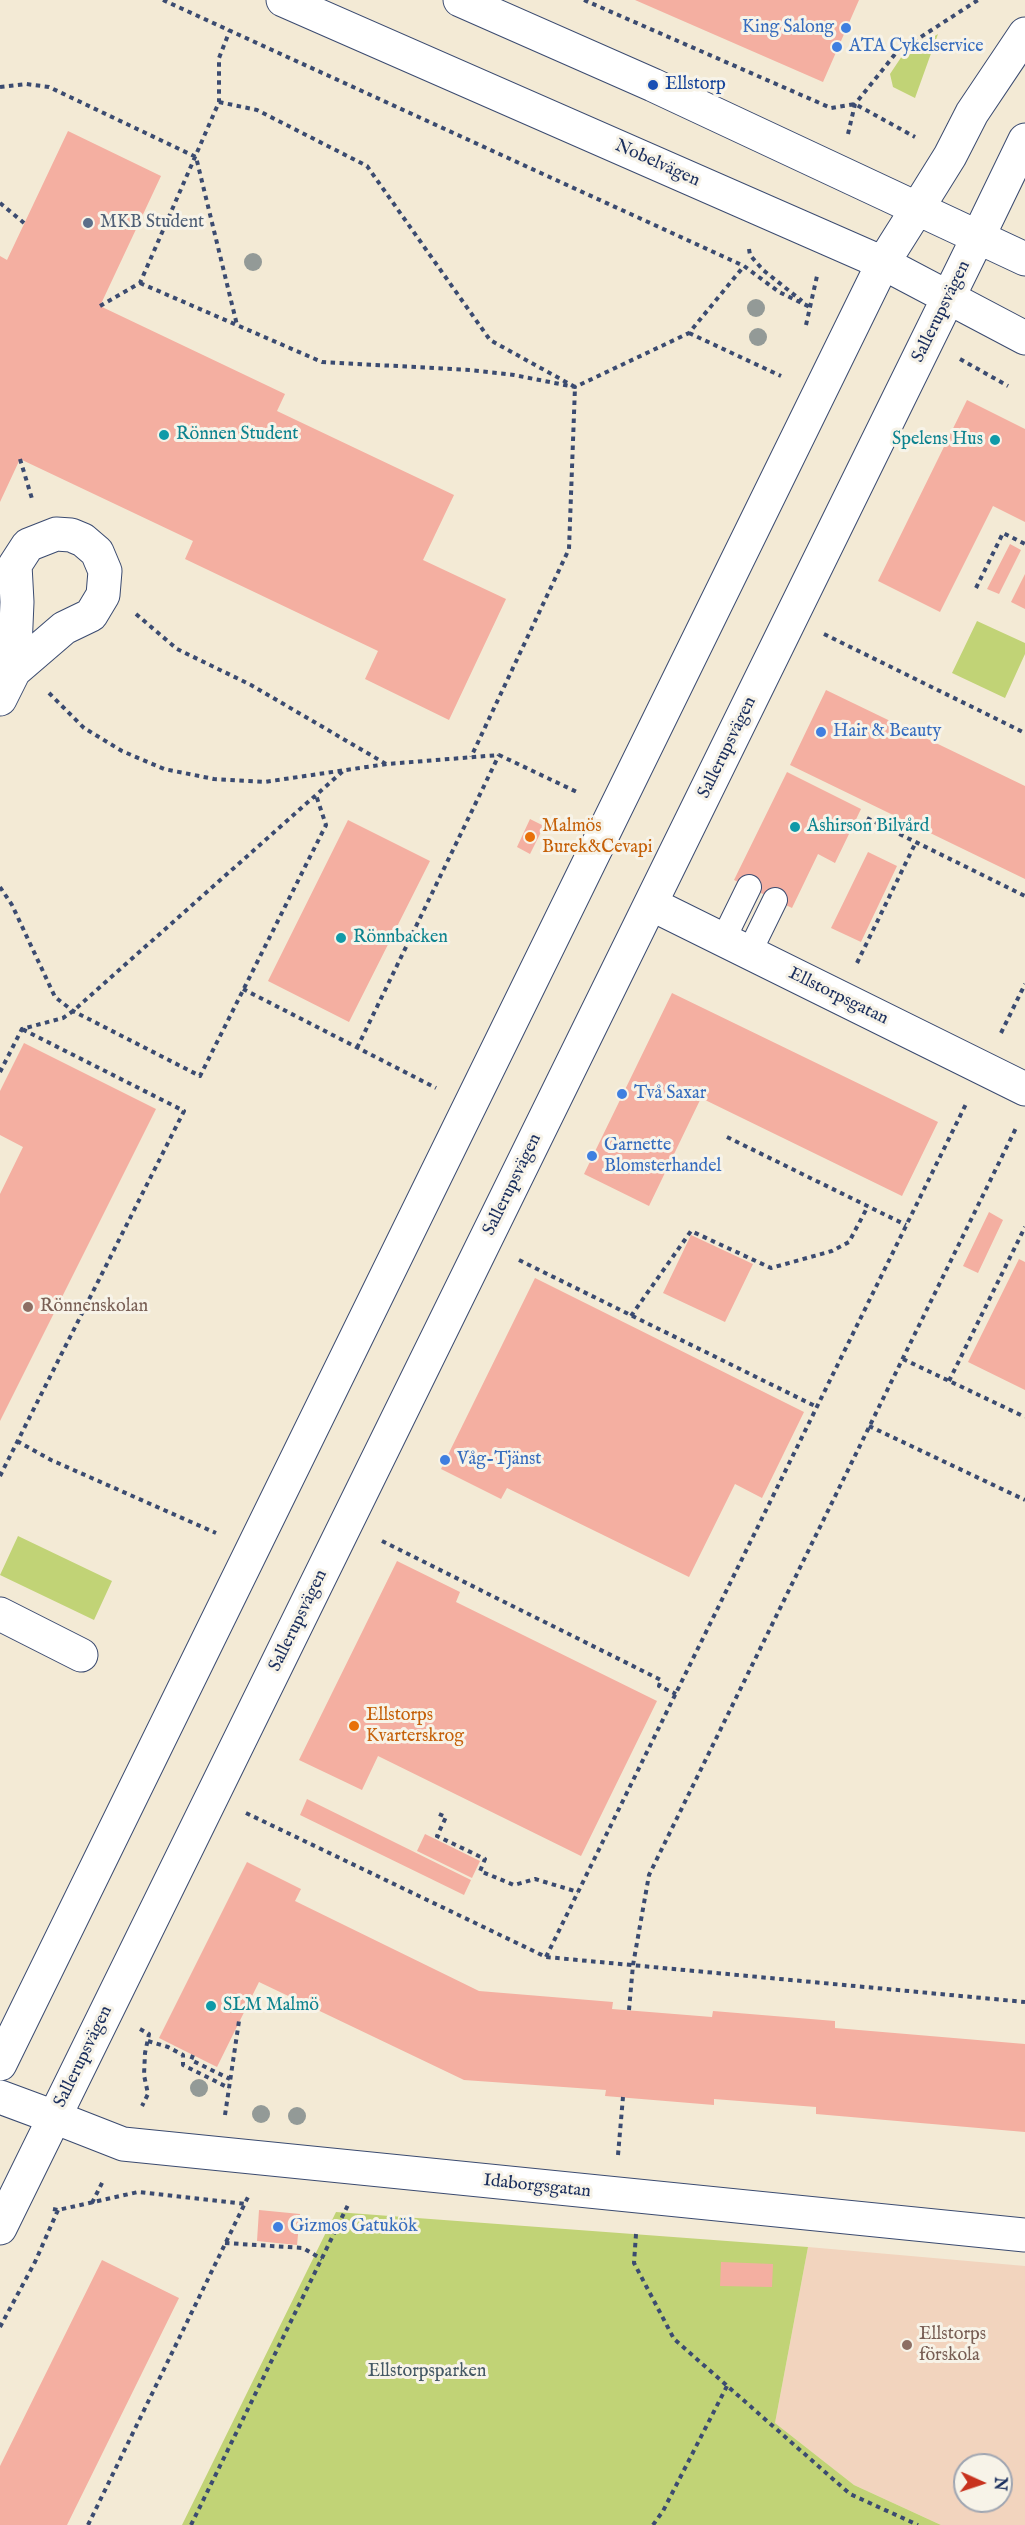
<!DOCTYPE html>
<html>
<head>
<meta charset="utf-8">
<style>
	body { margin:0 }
	#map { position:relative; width:1025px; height:2525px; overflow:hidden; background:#f3ead5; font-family:"IM FELL English",serif }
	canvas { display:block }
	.north { position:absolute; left:953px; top:2453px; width:60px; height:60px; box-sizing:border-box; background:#f7f3e8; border:2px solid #9fa5b1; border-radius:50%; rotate:93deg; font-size:16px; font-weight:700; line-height:24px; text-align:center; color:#1b2f5e }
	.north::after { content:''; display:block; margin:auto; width:21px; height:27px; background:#c8321e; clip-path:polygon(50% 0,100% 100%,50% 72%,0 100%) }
</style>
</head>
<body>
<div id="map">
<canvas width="1025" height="2525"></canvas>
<div class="north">N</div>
</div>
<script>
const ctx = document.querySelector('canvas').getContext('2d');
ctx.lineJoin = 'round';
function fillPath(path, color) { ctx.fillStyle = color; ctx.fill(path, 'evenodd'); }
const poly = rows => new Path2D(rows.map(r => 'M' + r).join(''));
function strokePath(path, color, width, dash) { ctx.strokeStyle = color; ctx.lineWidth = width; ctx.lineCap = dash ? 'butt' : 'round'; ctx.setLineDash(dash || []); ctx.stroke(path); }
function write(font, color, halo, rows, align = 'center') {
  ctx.font = font + ' "IM FELL English",serif'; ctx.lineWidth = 6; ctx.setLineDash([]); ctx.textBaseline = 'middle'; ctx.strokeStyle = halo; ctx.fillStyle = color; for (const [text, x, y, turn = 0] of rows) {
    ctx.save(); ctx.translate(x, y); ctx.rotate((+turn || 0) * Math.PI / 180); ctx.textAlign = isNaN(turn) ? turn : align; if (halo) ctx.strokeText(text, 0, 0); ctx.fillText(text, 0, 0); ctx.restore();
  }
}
fillPath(poly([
	[808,2247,1025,2266,1025,2525,941,2525,854,2485,775,2423],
	[965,2465,1001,2465,1001,2501,965,2501]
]), '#f2d4be');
fillPath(poly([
	[938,34,915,98,893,87,890,74,902,56],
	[977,621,1025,643,1025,654,1005,698,952,673],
	[18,1536,112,1581,94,1620,0,1575],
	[336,2212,808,2247,775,2423,854,2485,941,2525,182,2525]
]), '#c1d376');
fillPath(poly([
	[635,0,859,0,823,82],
	[68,131,161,176,100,306,285,394,277,411,454,495,423,560,506,599,449,720,365,679,378,651,185,559,193,541,20,459,0,502,0,256,7,260],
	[967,400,1025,429,1025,522,993,506,940,612,878,581],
	[1010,544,1021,550,999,594,987,589],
	[1025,574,1025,609,1011,602],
	[826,690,1025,786,1025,879,790,765],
	[787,772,861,809,835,863,818,854,792,908,734,880],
	[530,819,544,826,530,854,517,847],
	[348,820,430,861,349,1022,268,981],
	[868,852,897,866,861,942,831,928],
	[672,993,938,1122,902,1196,701,1098,649,1206,584,1174],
	[24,1043,156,1109,0,1421,0,1194,23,1147,0,1135,0,1091],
	[989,1212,1003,1220,978,1273,963,1266],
	[691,1235,753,1264,725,1322,663,1293],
	[1019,1259,1025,1262,1025,1390,968,1362],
	[535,1278,804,1412,762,1498,735,1484,689,1577,507,1488,501,1499,441,1469],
	[397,1561,460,1592,456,1602,657,1701,581,1856,378,1756,362,1790,299,1760],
	[307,1799,471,1880,464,1895,300,1815],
	[425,1834,480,1861,472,1878,417,1851],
	[247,1862,301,1889,295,1901,479,1991,613,2002,612,2009,712,2017,713,2011,835,2021,835,2028,1025,2044,1025,2132,816,2114,816,2107,714,2099,714,2105,605,2096,606,2090,464,2080,259,1982,217,2067,159,2038],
	[259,2210,300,2214,297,2245,257,2241],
	[102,2260,179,2298,67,2525,0,2525,0,2466],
	[721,2262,773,2264,772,2287,720,2286]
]), '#f4afa1');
const service = poly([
	[723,940,749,887],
	[749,953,775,900]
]);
const minor = poly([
	[917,209,950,156,972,113,1025,34],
	[978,237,1025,140],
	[0,699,14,671,64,628,91,615,103,595,105,571,97,552,83,540,71,535,56,534,28,545,15,565,17,602,14,671],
	[651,904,1025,1089],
	[0,1614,81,1655],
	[54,2117,123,2144,1025,2235]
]);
const tertiary = poly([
	[0,2097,54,2117]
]);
const secondary = poly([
	[283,0,883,263,1025,338],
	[460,0,653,85,1025,259],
	[0,2064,883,263,917,209],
	[0,2228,978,237]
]);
strokePath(service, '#3b4b70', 26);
strokePath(minor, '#3b4b70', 35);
strokePath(tertiary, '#3b4b70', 35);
strokePath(secondary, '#3b4b70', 35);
strokePath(poly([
	[163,0,744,266,779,292,810,307],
	[584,0,831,108,855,104,915,137],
	[0,87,26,84,49,87,196,157,237,325],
	[219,102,257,110,367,166,490,340,575,387,569,549,471,757],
	[848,134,855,104,896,53,978,0],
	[0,203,24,223],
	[749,249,750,255,763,270,802,301],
	[140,283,322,362,470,370,514,375,575,387,689,333,744,266],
	[100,306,140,283,219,102,219,58,230,30],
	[806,325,817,276],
	[689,333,781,376],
	[960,359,1008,386],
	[20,459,33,502],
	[976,588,1003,533,1025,544],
	[136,614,177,649,251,685,386,764],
	[824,634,1025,733],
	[49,693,84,728,122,751,164,769,214,779,264,782,387,764,499,755,579,793],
	[867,818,1025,896],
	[0,887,12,905,55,997,73,1011,200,1076,326,825,316,795],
	[857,963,916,842],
	[243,989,436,1088],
	[1001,1033,1025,984],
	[357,1048,499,755],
	[0,1072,22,1029,63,1018,73,1011,343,771],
	[727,1137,906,1225],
	[519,1260,817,1407],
	[631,1316,691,1231,771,1268,832,1251,849,1242,868,1206],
	[903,1359,1025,1417],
	[949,1381,1025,1227],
	[869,1426,1025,1500],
	[17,1441,51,1460,216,1533],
	[0,1476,184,1111,22,1029],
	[382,1541,661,1680,659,1686,676,1694],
	[246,1813,546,1957,1025,2002],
	[439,1814,446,1817,437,1836,485,1859,480,1871,514,1885,535,1879,578,1892],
	[546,1957,966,1104],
	[629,2010,633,1965,649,1875,1017,1126],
	[140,2029,149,2034,145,2053,144,2075,148,2094,142,2106],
	[148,2041,168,2047,183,2055,183,2065,229,2088],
	[193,2055,191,2060,230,2079],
	[225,2115,239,2021],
	[618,2155,623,2097],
	[92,2203,104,2179],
	[53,2209,58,2210,138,2192,245,2204],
	[636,2234,634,2263,674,2339,850,2494,918,2525],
	[225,2243,303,2248,322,2259],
	[0,2327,35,2262,58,2210],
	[88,2525,248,2197],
	[191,2525,348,2205],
	[653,2525,663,2511,727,2386]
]), '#3b4b70', 4, [4.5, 4.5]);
strokePath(service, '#fff', 24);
strokePath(minor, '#fff', 33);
strokePath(tertiary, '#fff', 33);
strokePath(secondary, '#fff', 33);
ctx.fillStyle = '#939a97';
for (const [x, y] of [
	[253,262],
	[756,308],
	[758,337],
	[199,2088],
	[261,2114],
	[297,2116]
]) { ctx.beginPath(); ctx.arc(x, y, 9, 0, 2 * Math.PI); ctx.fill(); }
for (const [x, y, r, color] of [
	[846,28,6,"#3f7fe0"],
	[837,47,6,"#3f7fe0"],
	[653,85,6,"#1a4fb4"],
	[88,223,6,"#5c6f8a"],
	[164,435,6,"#0f9aa8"],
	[995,440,6,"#0f9aa8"],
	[821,732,6,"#3f7fe0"],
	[795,827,6,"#0f9aa8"],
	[530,837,6,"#e8710a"],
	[341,938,6,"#0f9aa8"],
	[622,1094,6,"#3f7fe0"],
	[592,1156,6,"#3f7fe0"],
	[28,1307,6,"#8d6e63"],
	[445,1460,6,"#3f7fe0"],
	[354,1726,6,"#e8710a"],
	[211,2006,6,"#0f9aa8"],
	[278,2227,6,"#3f7fe0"],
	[907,2345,6,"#8d6e63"]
]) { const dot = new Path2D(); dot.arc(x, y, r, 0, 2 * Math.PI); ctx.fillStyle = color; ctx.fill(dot); strokePath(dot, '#f7f3e8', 2); }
write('18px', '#366cbe', '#f7f3e8', [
	["King Salong",834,28,"right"],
	["ATA Cykelservice",849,47],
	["Hair & Beauty",833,732],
	["Två Saxar",634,1094],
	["Garnette",604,1146],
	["Blomsterhandel",604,1167],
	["Våg-Tjänst",457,1460],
	["Gizmos Gatukök",290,2227]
], 'left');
write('18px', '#164399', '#f7f3e8', [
	["Ellstorp",665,85]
], 'left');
write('18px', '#1b2f5e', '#f7f3e8', [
	["Nobelvägen",657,164,24],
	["Sallerupsvägen",942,312,-64],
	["Sallerupsvägen",728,748,-64],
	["Ellstorpsgatan",838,997,26],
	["Sallerupsvägen",513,1185,-64],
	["Sallerupsvägen",299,1621,-64],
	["Sallerupsvägen",84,2057,-64],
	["Idaborgsgatan",537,2187,6]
]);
write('18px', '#4e5e75', '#f7f3e8', [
	["MKB Student",100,223]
], 'left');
write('18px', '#0d838f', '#f7f3e8', [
	["Rönnen Student",176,435],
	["Spelens Hus",983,440,"right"],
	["Ashirson Bilvård",807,827],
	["Rönnbacken",353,938],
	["SLM Malmö",223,2006]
], 'left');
write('18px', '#c56008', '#f7f3e8', [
	["Malmös",542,827],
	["Burek&Cevapi",542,848],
	["Ellstorps",366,1716],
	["Kvarterskrog",366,1737]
], 'left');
write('18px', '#785e54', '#f7f3e8', [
	["Rönnenskolan",40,1307],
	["Ellstorps",919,2335],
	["förskola",919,2356]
], 'left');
write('18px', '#445864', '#f7f3e8', [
	["Ellstorpsparken",427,2372]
]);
</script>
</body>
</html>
